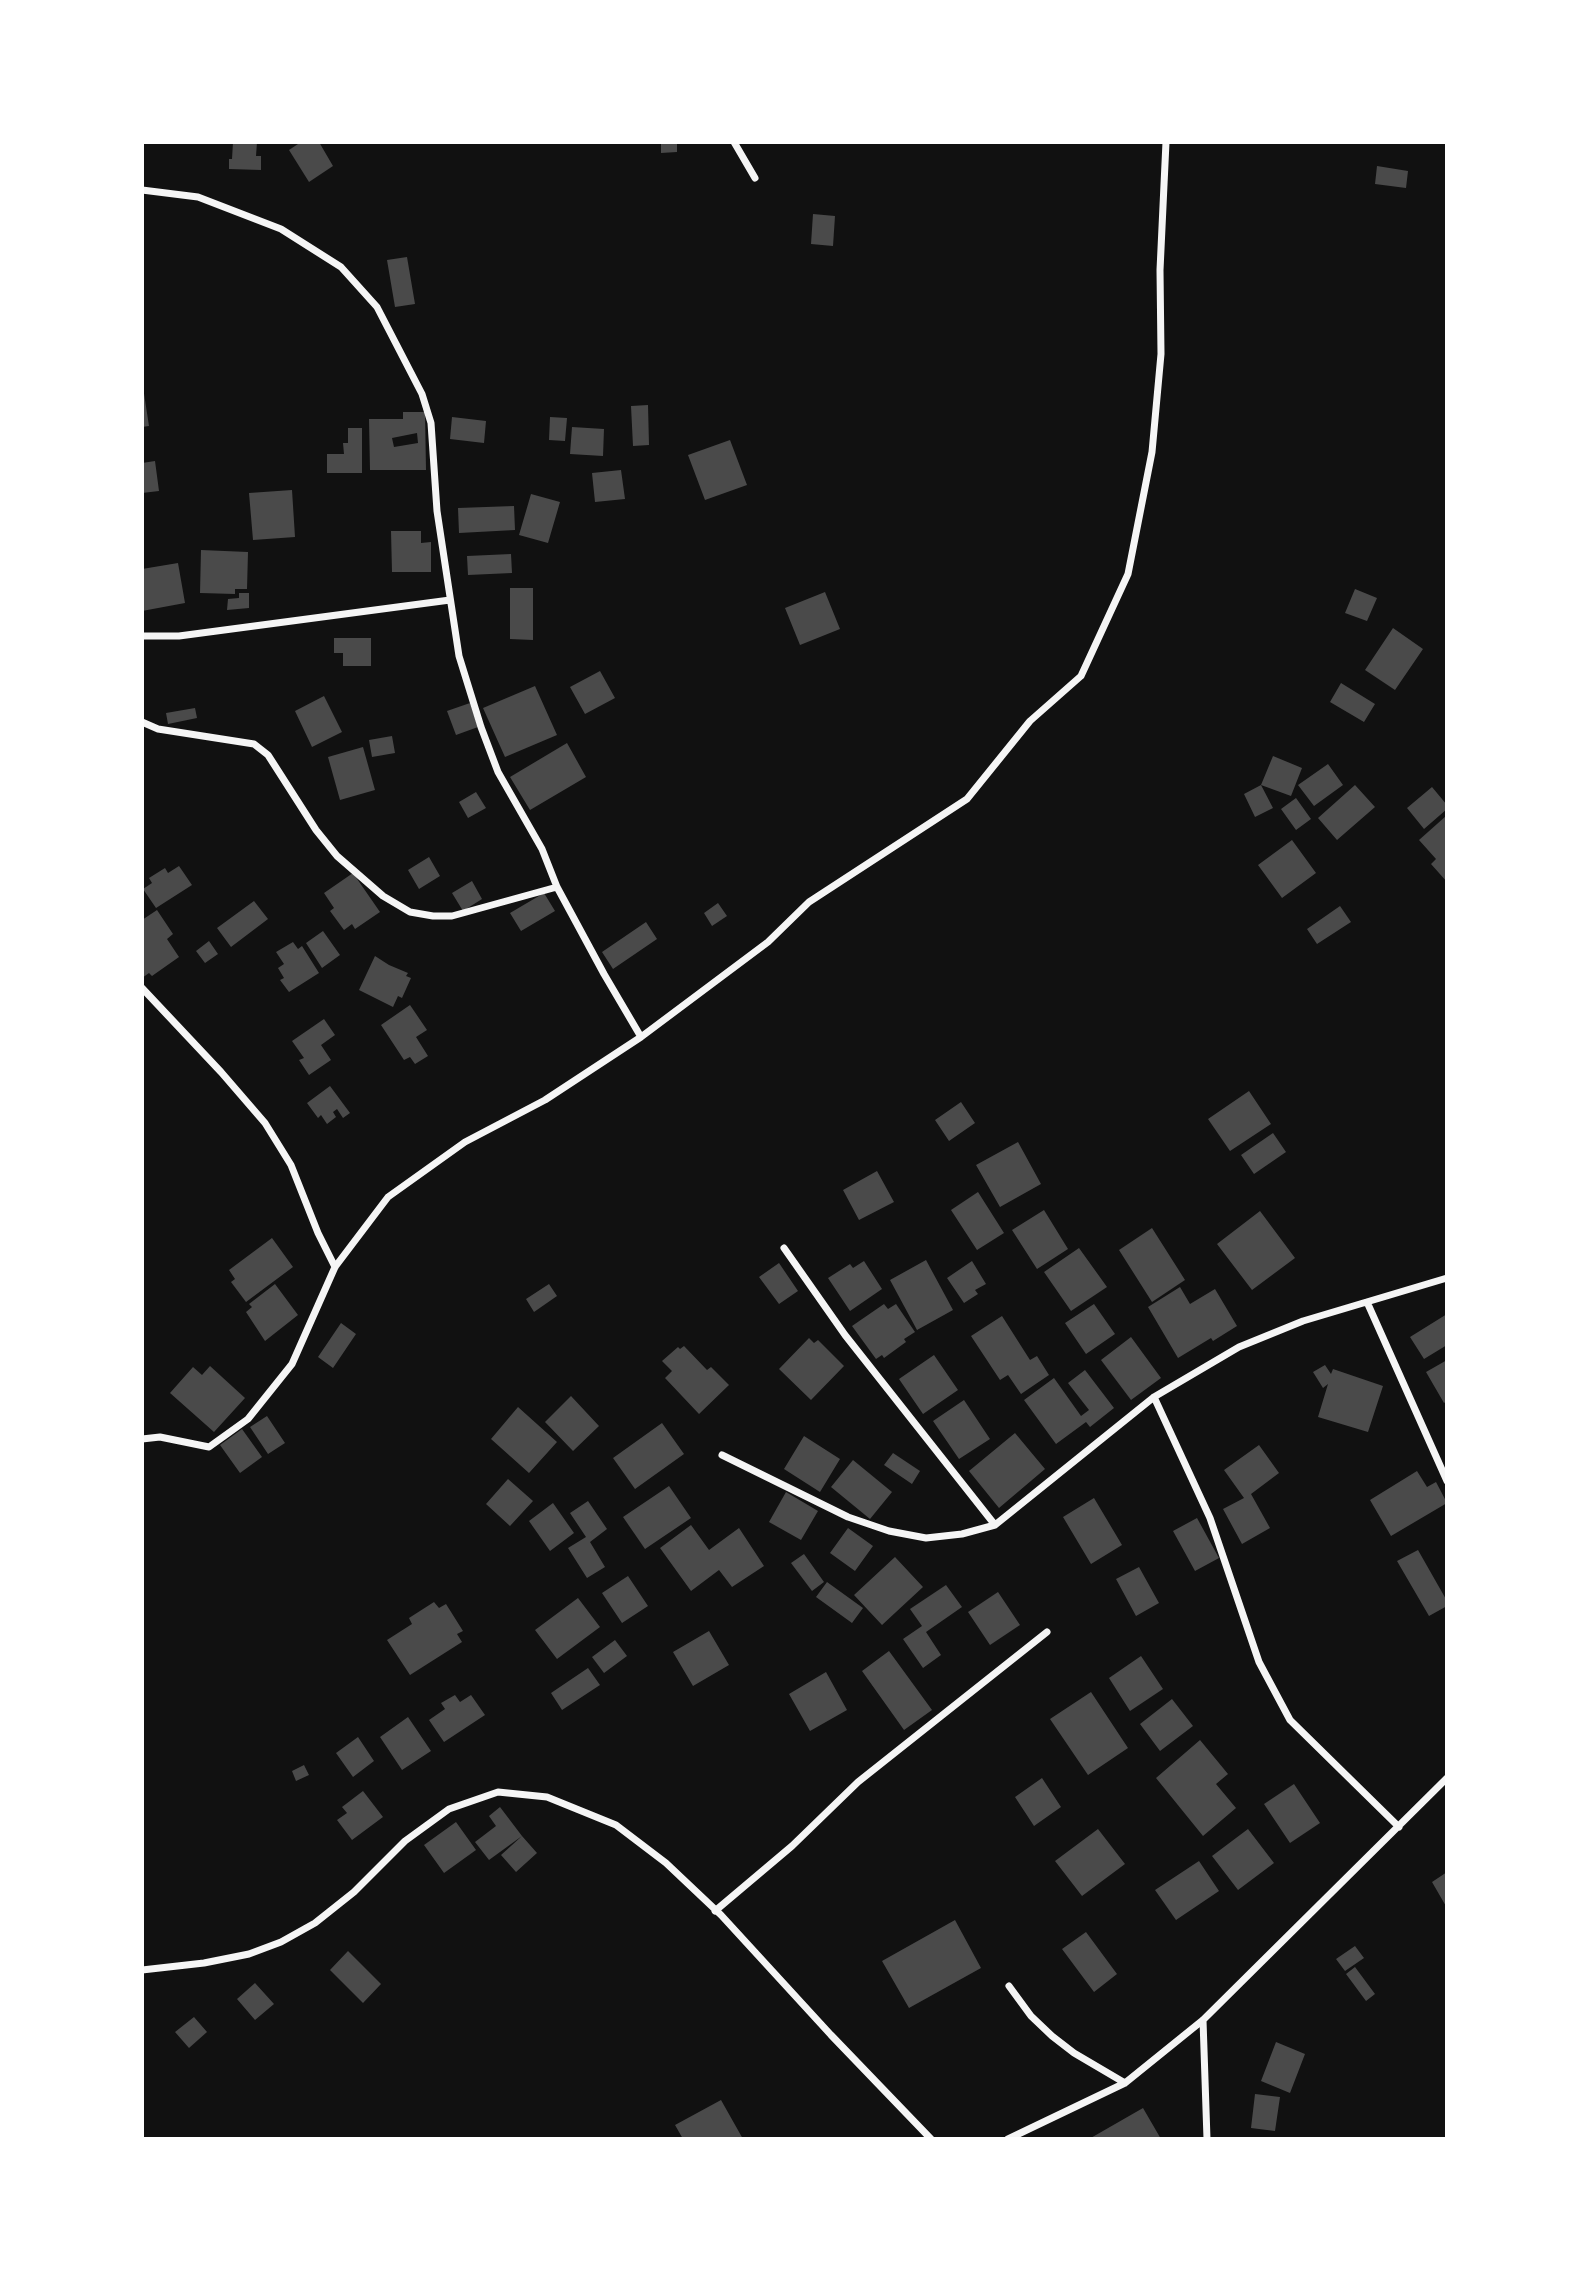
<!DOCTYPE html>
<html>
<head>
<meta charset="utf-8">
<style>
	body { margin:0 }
	#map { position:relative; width:1589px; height:2281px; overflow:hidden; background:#111; font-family:Merriweather,serif }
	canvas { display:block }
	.frame { position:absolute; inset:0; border:144px solid #fff; pointer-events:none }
</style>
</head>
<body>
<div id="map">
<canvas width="1589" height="2281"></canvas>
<div class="frame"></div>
</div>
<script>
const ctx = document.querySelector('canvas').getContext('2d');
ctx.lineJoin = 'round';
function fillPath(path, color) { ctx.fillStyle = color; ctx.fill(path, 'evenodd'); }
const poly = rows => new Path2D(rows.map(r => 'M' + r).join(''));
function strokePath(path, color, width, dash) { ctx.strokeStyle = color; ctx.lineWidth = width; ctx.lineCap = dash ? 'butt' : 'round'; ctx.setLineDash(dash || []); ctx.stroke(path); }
fillPath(poly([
	[233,142,257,142,256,156,261,156,261,170,229,169,229,159,232,159],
	[301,142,319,142,333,166,309,182,289,150],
	[661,142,677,142,677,152,661,153],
	[1377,166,1408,171,1406,188,1375,184],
	[813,214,835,216,833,246,811,244],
	[407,257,415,304,395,307,387,260],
	[142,387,143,387,149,426,142,427],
	[648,405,649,445,633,446,631,406],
	[403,412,425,412,426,470,370,470,369,419,403,419],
	[417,433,418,443,394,447,392,438],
	[452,417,486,421,484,443,450,439],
	[550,417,567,418,565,441,549,440],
	[572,427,604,429,603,456,570,454],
	[348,428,362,428,362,473,327,473,327,454,344,454,343,443,348,443],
	[730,440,747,485,705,500,688,455],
	[155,461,159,491,142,493,142,463],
	[621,470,625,499,595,502,592,473],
	[292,490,295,537,253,540,249,493],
	[531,494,560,502,548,543,519,535],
	[514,506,515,530,459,533,458,508],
	[391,531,421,531,421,543,431,542,431,572,392,572],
	[201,550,248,552,247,589,235,589,235,594,200,593],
	[511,554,512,573,468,575,467,556],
	[178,563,185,603,142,611,142,569],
	[510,588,533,588,533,640,510,639],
	[1355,589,1377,598,1367,621,1345,613],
	[825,592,840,629,800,645,785,608],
	[239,593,249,593,249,608,227,610,228,599,239,598],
	[1393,628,1423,649,1395,690,1365,670],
	[334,638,371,638,371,666,343,666,343,653,334,653],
	[600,671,615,698,585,714,570,687],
	[1341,683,1375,704,1364,722,1330,702],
	[535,686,557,735,505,757,483,708],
	[324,696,342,732,312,747,295,711],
	[470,703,478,727,456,735,447,711],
	[195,708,197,718,168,724,166,713],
	[392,736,395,753,372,757,369,740],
	[567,743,586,777,530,810,510,777],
	[363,747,375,790,340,800,328,757],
	[1273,756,1302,768,1291,796,1261,785],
	[1328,764,1343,785,1314,806,1298,785],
	[1261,785,1273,808,1255,817,1244,794],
	[1355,785,1375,807,1337,840,1318,818],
	[1432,787,1447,805,1447,809,1424,829,1407,808],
	[476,792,486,808,468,818,459,802],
	[1296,798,1311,819,1296,830,1281,809],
	[1446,816,1447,818,1447,882,1431,864,1436,859,1419,840],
	[1292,840,1316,873,1282,898,1258,865],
	[429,857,440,876,419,889,408,870],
	[179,866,192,885,156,908,143,889,152,883,149,878,165,868,168,873],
	[353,873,380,912,355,929,352,924,344,930,330,911,334,908,324,893],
	[472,881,482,899,463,911,452,893],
	[544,893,555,911,521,931,510,913],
	[254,901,268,919,231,947,217,928],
	[718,903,727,916,712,926,704,913],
	[1340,906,1351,922,1317,944,1307,929],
	[157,910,173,934,167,939,179,957,152,976,149,973,142,978,142,920],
	[646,922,657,939,613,969,602,952],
	[323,931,340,955,322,968,306,943],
	[209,941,218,954,205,963,196,951],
	[293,942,298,949,302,946,319,973,289,992,280,980,284,978,278,968,284,964,276,952],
	[375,956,389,965,408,973,406,976,411,978,402,998,398,996,393,1007,359,990],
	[410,1005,427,1030,416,1037,428,1056,415,1064,410,1057,404,1060,381,1025],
	[324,1019,335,1035,321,1045,331,1060,309,1075,299,1060,304,1058,292,1041],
	[330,1086,350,1113,343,1118,337,1109,333,1112,336,1117,327,1124,321,1115,318,1118,307,1103],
	[1249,1091,1271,1124,1230,1151,1208,1119],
	[961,1102,975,1123,949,1141,935,1120],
	[1273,1133,1286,1152,1254,1174,1241,1155],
	[1018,1142,1041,1184,1000,1207,976,1165],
	[877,1171,894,1202,859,1220,843,1190],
	[978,1192,1004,1233,977,1250,951,1210],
	[1044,1210,1068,1249,1037,1269,1012,1230],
	[1260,1211,1295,1258,1252,1290,1217,1244],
	[1152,1228,1185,1280,1152,1302,1119,1250],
	[272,1238,293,1267,246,1302,231,1282,235,1279,229,1270],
	[1079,1248,1107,1287,1071,1311,1044,1272],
	[926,1260,953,1310,917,1330,890,1280],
	[864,1261,882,1289,850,1311,828,1278,850,1264,853,1268],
	[972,1261,986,1284,975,1290,978,1294,964,1303,947,1278],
	[779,1263,798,1291,779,1304,759,1277],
	[275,1284,298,1315,265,1341,246,1312,252,1307,249,1304],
	[549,1284,557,1296,534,1312,526,1299],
	[1180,1287,1190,1304,1215,1289,1237,1326,1213,1341,1211,1338,1178,1358,1148,1307],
	[884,1304,888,1309,896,1304,915,1332,904,1339,906,1342,884,1358,882,1355,876,1359,852,1326],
	[1094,1304,1115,1334,1086,1354,1065,1323],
	[1447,1314,1447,1345,1424,1359,1410,1337],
	[1002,1316,1030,1360,1037,1356,1049,1375,1021,1394,1008,1375,1000,1380,971,1336],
	[341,1323,356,1334,333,1368,318,1357],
	[1131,1337,1161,1378,1131,1400,1101,1360],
	[809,1338,814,1343,818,1340,844,1366,811,1400,779,1369],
	[684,1346,707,1370,711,1367,729,1385,699,1414,665,1378,672,1371,662,1361,678,1347,680,1349],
	[934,1355,958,1390,923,1414,899,1379],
	[1447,1360,1447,1401,1444,1403,1426,1372],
	[1325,1365,1331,1374,1333,1369,1383,1386,1368,1432,1318,1417,1328,1384,1323,1388,1313,1372],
	[210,1366,245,1398,214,1432,170,1393,193,1367,202,1375],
	[1085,1370,1114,1408,1090,1427,1086,1422,1056,1444,1024,1400,1054,1378,1081,1416,1089,1410,1068,1383],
	[571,1396,599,1426,573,1451,545,1422],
	[964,1400,990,1439,959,1459,933,1421],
	[518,1407,557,1442,529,1473,491,1439],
	[267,1416,285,1443,268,1454,250,1427],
	[662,1423,684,1454,635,1489,613,1458],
	[242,1429,262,1457,240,1473,220,1445],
	[1015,1433,1045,1469,999,1508,969,1471],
	[804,1436,840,1459,820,1492,784,1469],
	[1259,1445,1279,1473,1251,1494,1270,1528,1242,1544,1223,1509,1244,1498,1224,1470],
	[893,1453,920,1471,912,1484,884,1465],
	[853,1460,892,1492,870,1519,831,1487],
	[1417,1471,1427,1487,1436,1482,1447,1503,1391,1536,1370,1500],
	[508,1479,533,1501,510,1526,486,1504],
	[669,1486,691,1518,645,1549,623,1517],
	[786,1492,818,1511,801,1540,769,1522],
	[1094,1498,1122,1545,1091,1564,1063,1517],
	[588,1501,607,1529,590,1542,605,1567,587,1578,568,1548,586,1537,570,1513],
	[553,1503,574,1533,550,1551,529,1521],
	[1197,1518,1219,1558,1195,1571,1173,1531],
	[691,1525,709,1550,739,1528,764,1566,732,1587,719,1570,691,1591,660,1548],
	[848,1528,873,1546,855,1571,830,1553],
	[1418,1550,1447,1601,1447,1606,1429,1616,1397,1561],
	[804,1554,824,1582,812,1591,791,1563],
	[895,1557,923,1587,882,1625,854,1595],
	[1139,1567,1159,1603,1136,1616,1116,1579],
	[628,1576,648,1606,622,1623,602,1593],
	[827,1582,863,1608,852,1623,816,1597],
	[946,1585,962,1607,926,1632,941,1655,923,1668,903,1639,922,1626,910,1609],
	[998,1592,1020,1625,990,1645,968,1612],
	[578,1598,600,1627,557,1659,535,1630],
	[434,1602,439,1608,446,1604,463,1631,457,1634,462,1642,410,1675,387,1640,412,1624,409,1618],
	[709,1631,729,1665,693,1686,673,1652],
	[615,1640,627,1656,604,1673,592,1657],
	[889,1651,932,1710,904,1730,862,1671],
	[1141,1656,1163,1689,1130,1711,1109,1678],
	[588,1668,600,1685,562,1710,551,1693],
	[826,1672,847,1710,810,1731,789,1694],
	[1091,1692,1128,1748,1088,1775,1050,1719],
	[455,1695,460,1702,471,1695,485,1715,444,1742,429,1720,445,1709,441,1703],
	[1172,1699,1193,1726,1160,1751,1140,1724],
	[408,1717,431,1751,402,1770,380,1737],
	[358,1737,374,1761,353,1777,336,1753],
	[1200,1740,1228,1774,1216,1784,1236,1808,1203,1836,1156,1778],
	[304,1765,309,1775,296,1781,292,1771],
	[1042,1778,1061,1807,1034,1826,1015,1797],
	[1294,1784,1320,1823,1290,1843,1264,1804],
	[363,1791,383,1817,352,1840,337,1820,347,1813,342,1807],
	[500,1807,522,1836,489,1860,475,1842,496,1826,489,1816],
	[456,1822,476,1850,444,1873,424,1845],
	[1098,1829,1125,1864,1082,1896,1055,1861],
	[1248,1829,1274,1863,1238,1890,1212,1856],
	[522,1836,537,1853,516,1872,501,1855],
	[1199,1861,1219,1891,1176,1920,1155,1890],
	[1447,1872,1447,1908,1432,1882],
	[955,1920,981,1968,909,2008,882,1961],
	[1086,1932,1117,1974,1094,1992,1062,1949],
	[1355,1946,1364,1958,1345,1971,1336,1959],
	[348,1951,381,1984,363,2003,330,1970],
	[1355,1967,1375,1994,1366,2001,1346,1974],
	[255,1983,274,2004,255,2020,237,1999],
	[194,2017,207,2032,189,2048,175,2032],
	[1276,2042,1305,2054,1290,2093,1261,2081],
	[1255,2094,1280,2097,1275,2131,1251,2128],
	[721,2100,743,2139,683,2139,675,2125],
	[1143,2108,1161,2139,1089,2139]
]), '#4a4a4a');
strokePath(poly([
	[734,142,755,178],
	[142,190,198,197,281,229,341,267,377,307,422,394,431,423,437,511,459,656,481,727,498,772,542,849,557,887,604,974,641,1037],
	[142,636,179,636,450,600],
	[142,722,158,729,254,744,268,755,316,830,337,856,383,896,410,912,433,916,452,916,557,887],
	[142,988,221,1072,265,1123,291,1165,318,1233,335,1267],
	[784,1248,845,1335,995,1525],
	[1367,1302,1447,1481],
	[1154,1397,1210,1518,1259,1662,1290,1720,1399,1827],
	[142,1439,160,1437,209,1447,248,1419,292,1364,335,1267,388,1197,465,1142,545,1100,641,1037,768,942,809,902,967,799,1030,721,1081,676,1128,574,1152,452,1161,354,1160,270,1166,142],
	[722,1455,848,1517,889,1531,926,1538,962,1534,995,1525,1154,1397,1239,1347,1303,1321,1447,1278],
	[715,1911,792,1846,858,1782,1047,1632],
	[142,1970,204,1963,249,1954,281,1942,315,1923,354,1892,405,1841,449,1809,498,1792,547,1797,616,1825,666,1863,721,1915,831,2035,931,2139],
	[1009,1986,1031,2016,1052,2036,1074,2053,1125,2083],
	[1203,2020,1207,2139],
	[1008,2139,1125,2083,1203,2020,1447,1778]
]), '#f5f5f5', 7);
</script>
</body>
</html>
